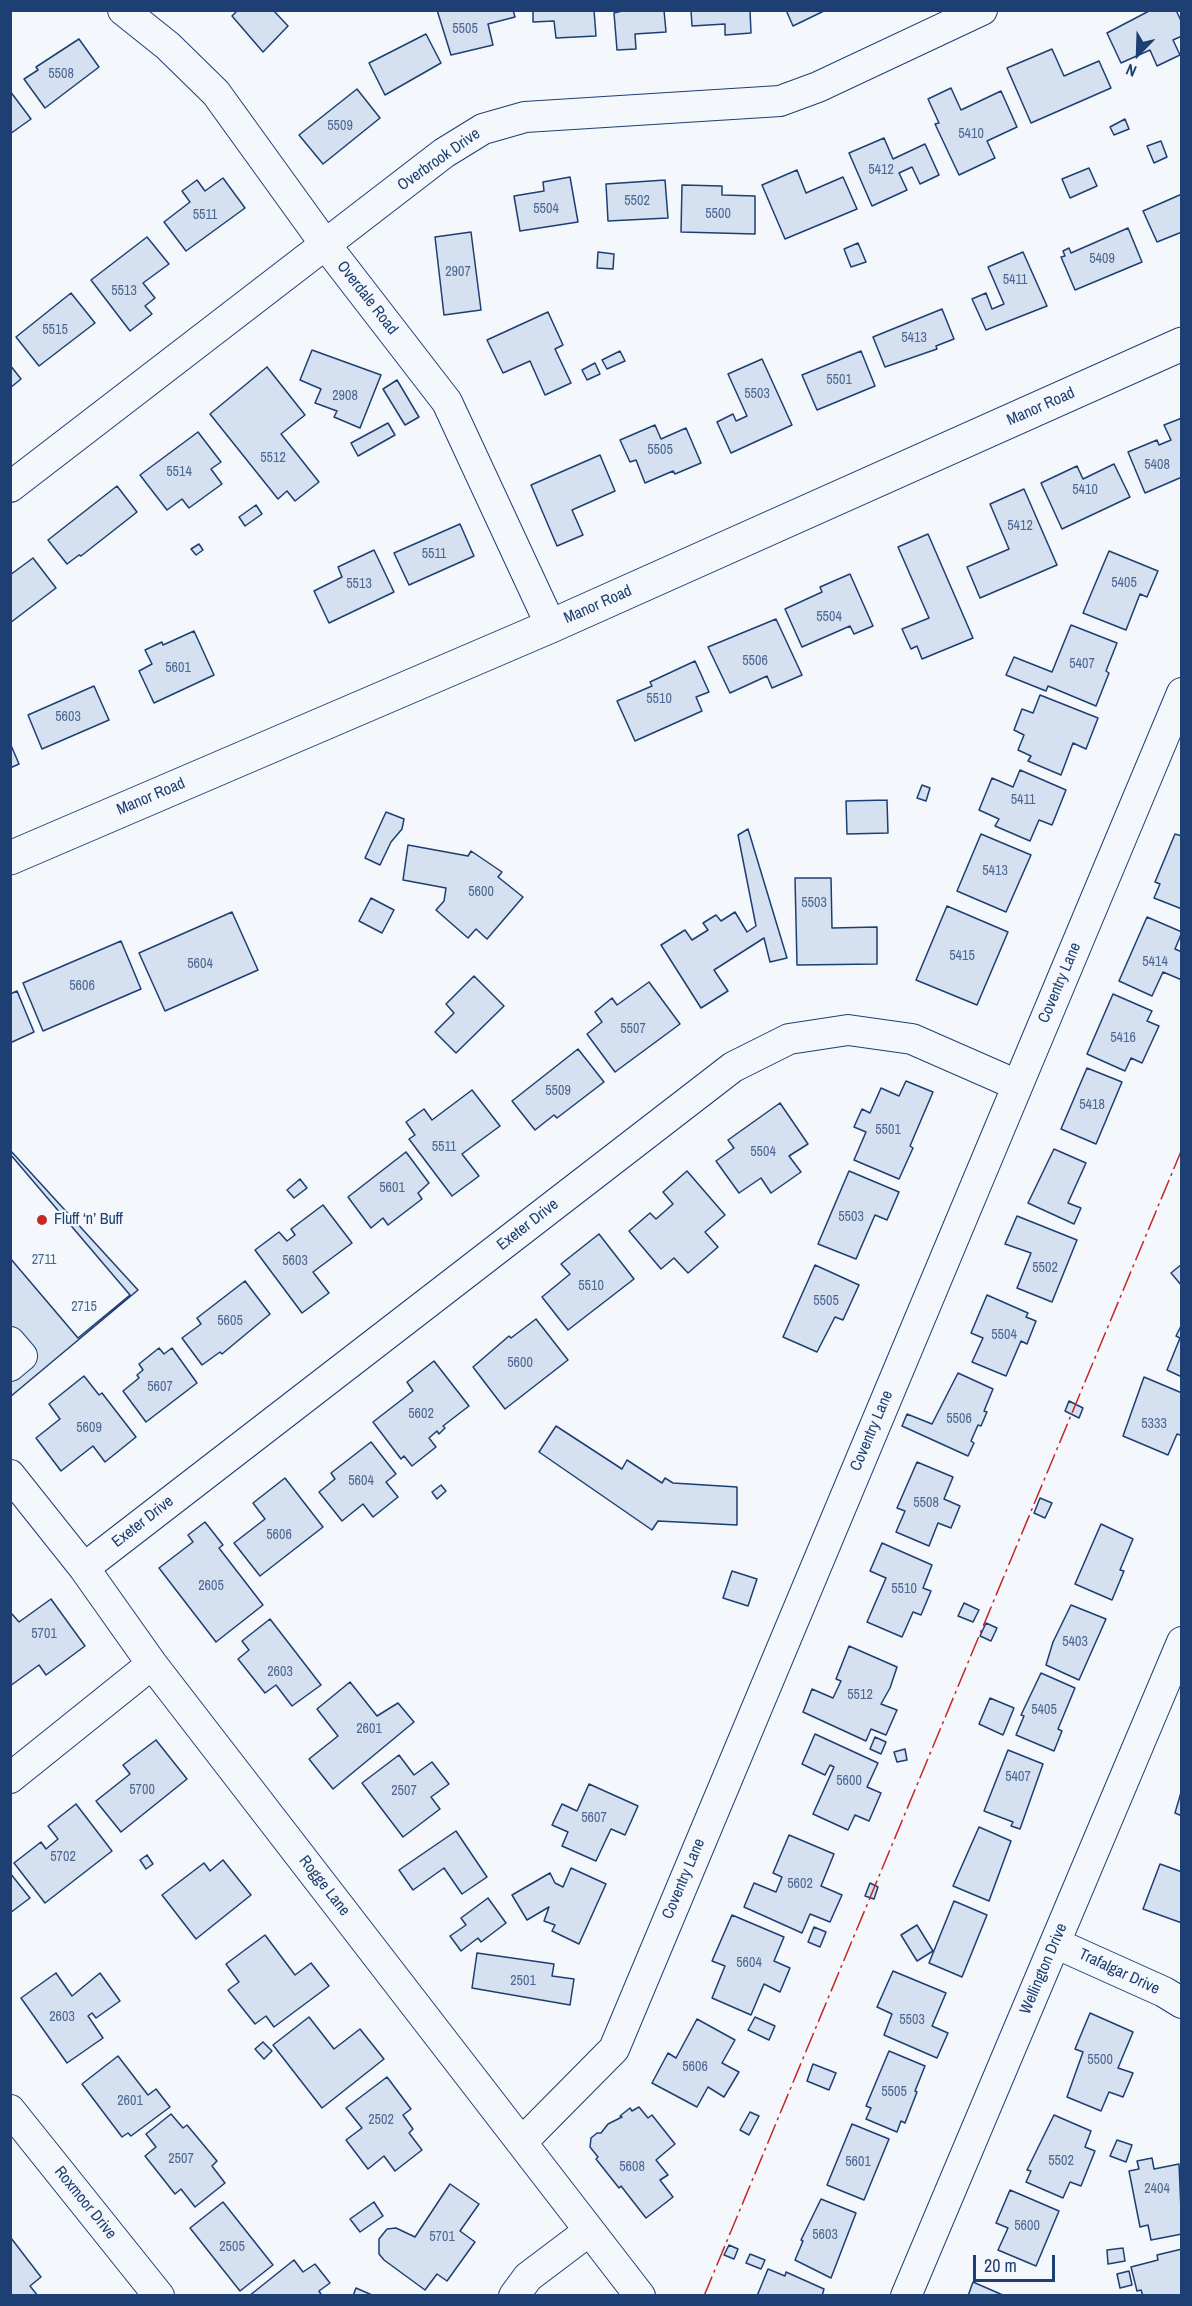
<!DOCTYPE html>
<html>
<head>
<meta charset="utf-8">
<style>
	body { margin:0 }
	#map { position:relative; width:1192px; height:2306px; overflow:hidden; background:#f4f7fb; font-family:"Archivo Narrow",sans-serif }
	canvas { display:block }
	.frame { position:absolute; inset:0; border:12px solid #1d3f73; pointer-events:none }
	.north { position:absolute; left:1108px; top:24px; width:60px; height:60px; -webkit-text-stroke:4px #f4f7fb; paint-order:stroke; rotate:203deg; font-size:16px; font-weight:700; line-height:24px; text-align:center; color:#1d3f73 }
	.north::after { content:''; display:block; margin:auto; width:21px; height:27px; background:#1d3f73; clip-path:polygon(50% 0,100% 100%,50% 72%,0 100%) }
	.scale { position:absolute; left:973px; top:2255px; width:82px; height:27px; box-sizing:border-box; border:3px solid #1d3f73; border-top:0; padding-left:8px; font-size:18px; line-height:21px; white-space:nowrap; color:#1d3f73; -webkit-text-stroke:4px #f4f7fb; paint-order:stroke }
</style>
</head>
<body>
<div id="map">
<canvas width="1192" height="2306"></canvas>
<div class="frame"></div>
<div class="north">N</div>
<div class="scale">20 m</div>
</div>
<script>
const ctx = document.querySelector('canvas').getContext('2d');
ctx.lineJoin = 'round';
function fillPath(path, color) { ctx.fillStyle = color; ctx.fill(path, 'evenodd'); }
const poly = rows => new Path2D(rows.map(r => 'M' + r).join(''));
function strokePath(path, color, width, dash) { ctx.strokeStyle = color; ctx.lineWidth = width; ctx.lineCap = dash ? 'butt' : 'round'; ctx.setLineDash(dash || []); ctx.stroke(path); }
function write(font, color, halo, rows, align = 'center') {
  ctx.font = font + ' "Archivo Narrow",sans-serif'; ctx.lineWidth = 4.5; ctx.setLineDash([]); ctx.textBaseline = 'middle'; ctx.strokeStyle = halo; ctx.fillStyle = color; for (const [text, x, y, turn = 0] of rows) {
    ctx.save(); ctx.translate(x, y); ctx.rotate((+turn || 0) * Math.PI / 180); ctx.textAlign = isNaN(turn) ? turn : align; if (halo) ctx.strokeText(text, 0, 0); ctx.fillText(text, 0, 0); ctx.restore();
  }
}
const building = poly([
	[238,10,273,10,288,26,263,52,232,16,238,10],
	[437,10,513,10,515,17,488,24,493,45,451,55,437,10],
	[533,10,594,10,596,36,556,38,554,21,533,22,533,10],
	[626,10,664,10,666,32,635,34,636,49,617,50,614,13,626,10],
	[691,10,750,10,751,33,725,35,725,24,692,26,691,10],
	[786,10,826,10,793,26,786,10],
	[1151,10,1176,10,1182,23,1182,36,1173,40,1180,55,1157,66,1150,50,1121,63,1107,33,1151,10],
	[426,34,441,63,385,95,369,63,426,34],
	[79,39,99,67,45,108,24,79,38,70,36,67,79,39],
	[1052,49,1064,76,1099,61,1111,88,1031,123,1007,68,1052,49],
	[951,88,961,110,1001,91,1017,127,987,141,995,158,959,175,935,124,939,123,928,99,951,88],
	[357,89,380,118,323,164,299,135,357,89],
	[10,91,31,119,10,134,10,91],
	[1125,119,1129,129,1114,135,1110,127,1125,119],
	[884,138,893,159,925,144,939,175,920,184,912,167,899,173,907,190,872,206,849,153,884,138],
	[1161,141,1167,157,1154,163,1147,146,1161,141],
	[1089,168,1097,186,1070,198,1062,179,1089,168],
	[797,170,806,193,843,177,857,209,785,239,762,185,797,170],
	[570,177,578,222,520,231,514,196,544,191,543,182,570,177],
	[223,178,245,208,186,251,164,222,190,202,182,191,197,180,205,191,223,178],
	[665,180,668,218,608,221,606,184,665,180],
	[682,185,722,186,722,195,755,196,755,234,681,232,682,185],
	[1182,194,1182,232,1157,242,1143,211,1182,194],
	[1128,228,1142,262,1075,290,1061,257,1065,256,1063,251,1069,248,1071,253,1128,228],
	[471,232,481,310,444,315,435,237,471,232],
	[147,237,169,264,143,283,155,298,145,306,152,314,130,331,91,280,147,237],
	[858,243,866,262,851,267,844,249,858,243],
	[598,252,614,254,613,269,597,268,598,252],
	[1023,252,1047,306,986,330,972,299,986,293,992,309,1004,304,988,267,1023,252],
	[71,293,95,323,39,366,16,337,71,293],
	[942,309,954,339,936,346,937,349,885,367,873,337,942,309],
	[548,312,563,345,555,349,571,383,545,395,530,361,503,373,487,340,548,312],
	[312,350,381,375,360,428,334,417,337,411,315,403,321,389,300,380,312,350],
	[620,351,625,361,607,369,602,360,620,351],
	[861,351,875,386,817,410,802,375,861,351],
	[762,359,792,425,731,453,717,422,733,414,736,421,747,416,728,374,762,359],
	[595,363,600,374,587,380,582,370,595,363],
	[10,365,21,379,10,388,10,365],
	[267,367,305,415,281,434,319,482,295,501,287,491,278,499,210,414,267,367],
	[397,380,419,417,405,425,383,389,397,380],
	[1182,418,1182,477,1145,493,1128,452,1157,440,1159,445,1171,440,1164,425,1182,418],
	[388,423,395,435,358,456,351,443,388,423],
	[655,425,661,439,686,428,701,463,675,474,673,471,645,483,636,460,630,462,620,440,655,425],
	[198,432,221,462,211,469,222,484,189,508,182,499,167,510,140,475,198,432],
	[600,455,615,491,572,510,583,535,557,546,531,485,600,455],
	[1114,464,1130,497,1062,529,1041,483,1077,466,1083,479,1114,464],
	[117,486,137,512,81,556,79,555,67,564,48,540,117,486],
	[1024,489,1057,565,980,598,967,567,1009,549,990,504,1024,489],
	[256,505,262,514,245,526,239,517,256,505],
	[460,524,474,556,409,585,394,553,460,524],
	[928,534,973,638,922,659,917,646,911,649,902,629,929,618,898,547,928,534],
	[199,544,203,550,196,555,191,549,199,544],
	[374,550,394,592,329,623,314,591,342,577,338,567,374,550],
	[1109,551,1158,571,1147,597,1140,594,1126,630,1083,613,1109,551],
	[33,558,56,588,10,623,10,575,33,558],
	[850,574,873,626,854,634,850,626,802,647,785,609,822,592,820,587,850,574],
	[776,619,802,675,772,688,767,676,730,693,708,647,776,619],
	[1071,625,1117,643,1106,671,1109,673,1096,706,1048,686,1046,691,1006,675,1014,657,1052,672,1071,625],
	[194,631,214,675,154,703,139,671,152,664,145,650,162,642,163,645,194,631],
	[695,661,709,692,696,697,702,711,635,741,617,701,652,686,650,682,695,661],
	[94,686,109,720,42,749,28,715,94,686],
	[1040,695,1098,718,1086,749,1073,743,1061,775,1028,761,1031,756,1018,750,1024,735,1014,730,1022,709,1033,713,1040,695],
	[10,743,19,764,10,768,10,743],
	[1020,770,1066,790,1052,825,1039,820,1030,841,995,826,999,819,979,810,992,778,1013,787,1020,770],
	[922,785,930,788,926,801,917,798,922,785],
	[887,800,888,833,847,834,846,801,887,800],
	[386,812,404,819,402,829,391,842,380,865,365,858,386,812],
	[748,829,787,958,770,962,764,938,714,970,728,991,701,1008,661,945,685,930,692,940,708,930,703,923,716,915,721,921,735,912,747,932,756,926,738,835,748,829],
	[981,834,1031,855,1006,912,957,891,981,834],
	[1175,834,1182,836,1182,909,1154,898,1160,884,1155,882,1175,834],
	[408,845,468,856,471,851,502,872,498,877,523,897,487,939,476,929,468,938,436,910,444,901,446,888,403,880,408,845],
	[795,878,831,878,832,928,877,927,877,964,797,965,795,878],
	[371,898,394,910,382,933,359,921,371,898],
	[947,906,1008,932,977,1005,916,980,947,906],
	[232,912,258,970,165,1011,139,953,232,912],
	[1147,917,1182,932,1175,949,1182,952,1182,980,1163,972,1152,996,1119,981,1147,917],
	[121,941,141,989,43,1031,23,983,121,941],
	[474,976,504,1006,456,1053,435,1032,454,1013,446,1004,474,976],
	[649,982,680,1024,615,1072,587,1034,602,1022,595,1012,612,998,617,1005,649,982],
	[17,991,34,1032,10,1043,10,994,17,991],
	[1113,994,1152,1011,1147,1021,1159,1026,1142,1063,1131,1058,1125,1071,1087,1054,1113,994],
	[578,1049,604,1082,557,1118,554,1115,535,1130,512,1101,578,1049],
	[1087,1068,1122,1082,1096,1144,1061,1129,1087,1068],
	[906,1081,933,1092,910,1146,913,1148,899,1179,854,1160,866,1132,854,1127,862,1109,870,1113,881,1088,899,1096,906,1081],
	[472,1090,500,1126,462,1154,479,1176,452,1196,409,1139,415,1135,406,1122,424,1109,432,1120,472,1090],
	[780,1103,808,1144,789,1156,801,1172,771,1193,761,1178,739,1193,716,1161,734,1148,728,1140,780,1103],
	[1054,1149,1086,1163,1068,1203,1081,1208,1074,1224,1028,1203,1054,1149],
	[10,1150,138,1290,10,1397,10,1150],
	[406,1152,429,1183,418,1193,422,1199,388,1225,383,1218,371,1228,348,1197,406,1152],
	[10,1154,130,1295,78,1338,10,1258,10,1154],
	[687,1171,725,1215,705,1232,718,1247,688,1273,674,1258,661,1269,629,1231,650,1213,656,1219,673,1204,663,1192,687,1171],
	[849,1171,899,1192,887,1220,875,1215,856,1259,818,1244,849,1171],
	[300,1179,307,1188,294,1198,287,1190,300,1179],
	[323,1205,352,1243,313,1272,329,1293,302,1313,255,1250,279,1232,287,1241,295,1235,291,1229,323,1205],
	[1017,1216,1077,1240,1052,1302,1017,1288,1031,1253,1005,1244,1017,1216],
	[599,1234,634,1279,568,1330,542,1297,570,1274,561,1264,599,1234],
	[1182,1264,1182,1286,1171,1273,1182,1264],
	[815,1265,859,1285,843,1320,835,1317,817,1352,783,1337,815,1265],
	[245,1281,270,1314,222,1354,220,1352,202,1365,182,1338,201,1324,197,1318,245,1281],
	[987,1295,1028,1313,1026,1317,1036,1321,1027,1344,1021,1341,1006,1376,972,1362,983,1338,971,1333,987,1295],
	[536,1319,568,1360,505,1409,473,1367,509,1336,511,1338,536,1319],
	[1182,1324,1182,1377,1167,1370,1180,1338,1176,1336,1182,1324],
	[159,1348,164,1354,172,1348,197,1383,146,1422,123,1391,139,1378,137,1375,143,1370,139,1364,159,1348],
	[434,1361,469,1406,443,1426,445,1428,439,1434,437,1431,429,1438,436,1447,412,1466,404,1456,401,1459,373,1422,413,1391,407,1382,434,1361],
	[958,1373,993,1389,984,1411,987,1412,981,1426,978,1425,971,1441,974,1443,968,1456,902,1426,907,1414,932,1424,958,1373],
	[84,1376,99,1395,102,1393,136,1437,105,1462,93,1446,61,1471,36,1438,60,1419,49,1404,84,1376],
	[1144,1377,1182,1393,1182,1433,1180,1435,1177,1434,1168,1455,1123,1436,1144,1377],
	[1069,1401,1083,1408,1079,1418,1065,1411,1069,1401],
	[556,1426,622,1469,627,1460,662,1483,665,1478,673,1483,737,1487,737,1525,658,1521,652,1530,539,1452,556,1426],
	[371,1442,396,1474,386,1482,398,1497,373,1517,363,1504,342,1521,319,1492,335,1479,331,1473,371,1442],
	[917,1462,953,1477,944,1499,960,1506,951,1528,938,1523,929,1546,896,1532,905,1511,897,1508,917,1462],
	[285,1478,323,1527,260,1576,234,1543,265,1519,253,1503,285,1478],
	[441,1485,446,1491,437,1499,432,1492,441,1485],
	[1040,1498,1052,1503,1045,1518,1034,1513,1040,1498],
	[205,1522,223,1545,219,1548,263,1605,216,1642,159,1568,193,1542,188,1535,205,1522],
	[1101,1524,1133,1539,1120,1570,1124,1571,1112,1600,1075,1584,1101,1524],
	[882,1543,932,1565,923,1588,931,1591,921,1615,913,1612,902,1637,867,1622,886,1578,870,1571,882,1543],
	[732,1571,757,1579,748,1606,723,1598,732,1571],
	[51,1599,85,1646,46,1675,39,1665,10,1686,10,1615,12,1614,19,1622,51,1599],
	[964,1603,979,1610,973,1622,958,1616,964,1603],
	[1071,1605,1106,1619,1079,1680,1046,1665,1053,1642,1071,1605],
	[270,1619,321,1685,292,1706,276,1685,265,1693,238,1659,249,1650,242,1641,270,1619],
	[986,1623,997,1628,991,1641,980,1636,986,1623],
	[849,1646,897,1667,890,1688,881,1704,897,1710,886,1735,871,1729,866,1741,803,1712,812,1689,833,1698,841,1681,836,1679,849,1646],
	[1041,1673,1075,1688,1058,1729,1062,1731,1054,1751,1016,1735,1024,1716,1021,1715,1041,1673],
	[350,1682,377,1716,398,1703,414,1722,333,1789,309,1759,338,1736,317,1709,350,1682],
	[990,1698,1014,1708,1003,1735,979,1724,990,1698],
	[815,1734,878,1763,867,1787,881,1793,869,1821,855,1815,848,1830,813,1814,834,1767,830,1765,825,1775,802,1764,815,1734],
	[875,1737,886,1742,881,1754,870,1749,875,1737],
	[156,1740,187,1779,121,1832,96,1801,130,1774,123,1765,156,1740],
	[905,1749,907,1760,897,1762,894,1752,905,1749],
	[1008,1750,1043,1764,1020,1829,1011,1826,1013,1822,984,1811,1008,1750],
	[399,1755,414,1775,432,1762,449,1784,431,1797,440,1809,403,1837,362,1783,399,1755],
	[589,1784,638,1806,625,1835,611,1829,596,1861,562,1846,568,1832,552,1825,562,1804,577,1811,589,1784],
	[1182,1789,1182,1816,1175,1813,1182,1789],
	[76,1804,112,1851,45,1903,14,1863,41,1842,46,1849,58,1839,48,1826,76,1804],
	[979,1827,1011,1841,989,1901,953,1886,979,1827],
	[456,1831,487,1877,462,1894,444,1868,413,1890,399,1870,456,1831],
	[789,1835,834,1854,821,1886,842,1895,830,1922,810,1914,802,1933,744,1907,754,1883,776,1892,782,1877,773,1873,789,1835],
	[147,1855,153,1864,146,1869,140,1860,147,1855],
	[223,1860,251,1895,196,1939,162,1895,204,1863,210,1871,223,1860],
	[1160,1864,1182,1872,1182,1923,1143,1909,1160,1864],
	[571,1868,606,1884,579,1944,552,1931,555,1925,544,1921,549,1907,527,1920,512,1895,550,1873,555,1883,563,1887,571,1868],
	[10,1873,30,1898,10,1913,10,1873],
	[870,1883,878,1887,874,1899,865,1896,870,1883],
	[488,1898,506,1923,481,1942,478,1938,461,1951,450,1936,466,1925,461,1918,488,1898],
	[954,1901,987,1915,962,1977,929,1963,954,1901],
	[732,1915,784,1937,774,1961,790,1968,780,1992,764,1984,751,2015,712,1998,725,1966,712,1961,732,1915],
	[917,1925,933,1951,917,1961,901,1935,917,1925],
	[814,1927,826,1932,820,1947,808,1942,814,1927],
	[265,1935,295,1975,311,1963,329,1986,274,2027,266,2016,255,2024,228,1990,239,1982,226,1964,265,1935],
	[477,1953,554,1964,552,1976,574,1979,570,2005,472,1988,477,1953],
	[893,1971,946,1993,932,2026,948,2033,937,2058,884,2035,892,2014,877,2007,893,1971],
	[56,1973,72,1996,100,1973,120,2001,96,2018,92,2013,88,2016,103,2038,67,2063,21,1998,56,1973],
	[1090,2013,1133,2032,1118,2068,1133,2073,1123,2097,1109,2092,1101,2111,1067,2097,1083,2052,1075,2049,1090,2013],
	[309,2017,334,2049,360,2029,384,2059,322,2108,273,2045,309,2017],
	[755,2017,775,2026,769,2040,748,2030,755,2017],
	[697,2019,735,2040,722,2063,739,2072,724,2097,708,2087,697,2107,652,2083,668,2053,676,2058,697,2019],
	[263,2042,272,2051,264,2059,255,2049,263,2042],
	[889,2051,925,2066,915,2091,917,2092,905,2123,901,2121,897,2132,866,2119,871,2108,866,2106,889,2051],
	[118,2056,148,2095,156,2089,170,2107,131,2136,128,2133,122,2137,82,2084,118,2056],
	[813,2064,836,2073,829,2090,807,2081,813,2064],
	[387,2077,411,2109,403,2115,413,2129,409,2133,422,2150,395,2171,384,2156,368,2169,346,2140,362,2128,346,2108,387,2077],
	[639,2107,648,2118,652,2115,675,2144,656,2160,668,2175,660,2180,673,2197,646,2218,621,2186,619,2188,596,2159,598,2157,590,2147,591,2138,597,2133,601,2133,608,2124,622,2117,620,2116,630,2108,632,2111,639,2107],
	[750,2112,759,2116,749,2135,740,2130,750,2112],
	[171,2114,183,2128,187,2125,217,2161,212,2166,225,2183,195,2207,181,2189,175,2194,145,2156,156,2147,146,2134,171,2114],
	[1054,2115,1091,2131,1085,2147,1095,2151,1081,2186,1070,2182,1063,2198,1026,2182,1031,2171,1027,2170,1054,2115],
	[852,2124,889,2139,864,2200,827,2185,852,2124],
	[1117,2140,1132,2145,1126,2162,1110,2156,1117,2140],
	[1152,2158,1154,2169,1179,2164,1182,2234,1151,2240,1148,2225,1140,2227,1129,2171,1139,2169,1137,2161,1152,2158],
	[450,2184,479,2204,460,2231,475,2242,447,2281,437,2274,425,2290,384,2260,379,2254,379,2239,387,2229,396,2228,415,2237,450,2184],
	[1010,2190,1059,2211,1036,2266,998,2250,1008,2228,996,2223,1010,2190],
	[821,2199,856,2213,831,2278,795,2260,803,2241,801,2240,821,2199],
	[223,2202,273,2265,240,2291,190,2228,223,2202],
	[374,2202,383,2216,360,2232,350,2219,374,2202],
	[11,2238,41,2277,30,2286,38,2296,10,2296,11,2238],
	[729,2245,738,2249,734,2259,724,2255,729,2245],
	[1123,2248,1125,2261,1108,2264,1107,2250,1123,2248],
	[1182,2249,1182,2296,1143,2296,1141,2290,1137,2291,1131,2267,1158,2260,1157,2255,1182,2249],
	[750,2254,765,2260,761,2269,746,2263,750,2254],
	[294,2260,303,2272,315,2264,330,2283,319,2291,322,2296,249,2296,294,2260],
	[768,2269,785,2276,786,2272,824,2289,822,2296,757,2296,768,2269],
	[1129,2271,1132,2285,1120,2288,1117,2274,1129,2271],
	[973,2282,1005,2296,968,2296,973,2282],
	[356,2288,372,2295,372,2296,353,2296,356,2288]
]);
fillPath(building, '#d5e0f0');
strokePath(building, '#1d3f73', 1.5);
const minor = poly([
	[123,10,168,46,216,93,325,244,447,402,551,626],
	[10,487,444,153,483,129,525,117,780,101,818,87,982,10],
	[10,1342,22,1356,10,1366],
	[10,1475,84,1568,152,1664,640,2296],
	[84,1568,733,1067,789,1039,848,1030,912,1039,1017,1085],
	[10,1778,152,1664],
	[1055,1943,1164,1992,1182,2003],
	[10,2110,159,2296],
	[522,2142,614,2049,1182,693],
	[514,2296,528,2277,589,2231],
	[906,2296,1182,1642]
]);
const major = poly([
	[10,858,551,626,1182,344]
]);
strokePath(minor, '#1d3f73', 32);
strokePath(major, '#1d3f73', 35);
strokePath(minor, '#f4f7fb', 30);
strokePath(major, '#f4f7fb', 33);
strokePath(poly([
	[704,2296,1182,1149]
]), '#c62828', 1.5, [21, 4.5, 3, 4.5]);
for (const [x, y, r, color] of [
	[42,1220,6,"#c62828"]
]) { const dot = new Path2D(); dot.arc(x, y, r, 0, 2 * Math.PI); ctx.fillStyle = color; ctx.fill(dot); strokePath(dot, '#f4f7fb', 2); }
write('14px', '#4b6792', null, [
	["5505",465,29],
	["5508",61,74],
	["5509",340,126],
	["5410",971,134],
	["5412",881,170],
	["5502",637,201],
	["5504",546,209],
	["5500",718,214],
	["5511",205,215],
	["5409",1102,259],
	["2907",458,272],
	["5411",1015,280],
	["5513",124,291],
	["5515",55,330],
	["5413",914,338],
	["5501",839,380],
	["5503",757,394],
	["2908",345,396],
	["5505",660,450],
	["5512",273,458],
	["5408",1157,465],
	["5514",179,472],
	["5410",1085,490],
	["5412",1020,526],
	["5511",434,554],
	["5405",1124,583],
	["5513",359,584],
	["5504",829,617],
	["5506",755,661],
	["5407",1082,664],
	["5601",178,668],
	["5510",659,699],
	["5603",68,717],
	["5411",1023,800],
	["5413",995,871],
	["5600",481,892],
	["5503",814,903],
	["5415",962,956],
	["5414",1155,962],
	["5604",200,964],
	["5606",82,986],
	["5507",633,1029],
	["5416",1123,1038],
	["5509",558,1091],
	["5418",1092,1105],
	["5501",888,1130],
	["5511",444,1147],
	["5504",763,1152],
	["5601",392,1188],
	["5503",851,1217],
	["2711",44,1260],
	["5603",295,1261],
	["5502",1045,1268],
	["5510",591,1286],
	["5505",826,1301],
	["2715",84,1307],
	["5605",230,1321],
	["5504",1004,1335],
	["5600",520,1363],
	["5607",160,1387],
	["5602",421,1414],
	["5506",959,1419],
	["5333",1154,1424],
	["5609",89,1428],
	["5604",361,1481],
	["5508",926,1503],
	["5606",279,1535],
	["2605",211,1586],
	["5510",904,1589],
	["5701",44,1634],
	["5403",1075,1642],
	["2603",280,1672],
	["5512",860,1695],
	["5405",1044,1710],
	["2601",369,1729],
	["5407",1018,1777],
	["5600",849,1781],
	["5700",142,1790],
	["2507",404,1791],
	["5607",594,1818],
	["5702",63,1857],
	["5602",800,1884],
	["5604",749,1963],
	["2501",523,1981],
	["2603",62,2017],
	["5503",912,2020],
	["5500",1100,2060],
	["5606",695,2067],
	["5505",894,2092],
	["2601",130,2101],
	["2502",381,2120],
	["2507",181,2159],
	["5502",1061,2161],
	["5601",858,2162],
	["5608",632,2167],
	["2404",1157,2189],
	["5600",1027,2226],
	["5603",825,2235],
	["5701",442,2237],
	["2505",232,2247]
]);
write('16px', '#1d3f73', '#f4f7fb', [
	["Overbrook Drive",439,160,-35],
	["Overdale Road",367,298,52],
	["Manor Road",1041,407,-24],
	["Manor Road",598,605,-24],
	["Manor Road",151,797,-23],
	["Coventry Lane",1060,983,-67],
	["Exeter Drive",528,1225,-38],
	["Coventry Lane",872,1431,-67],
	["Exeter Drive",143,1522,-38],
	["Coventry Lane",684,1879,-67],
	["Rogge Lane",324,1886,52],
	["Wellington Drive",1044,1969,-67],
	["Trafalgar Drive",1119,1972,25],
	["Roxmoor Drive",85,2203,51]
]);
write('16px', '#1d3f73', '#f4f7fb', [
	["Fluff ‘n’ Buff",54,1220]
], 'left');
</script>
</body>
</html>
